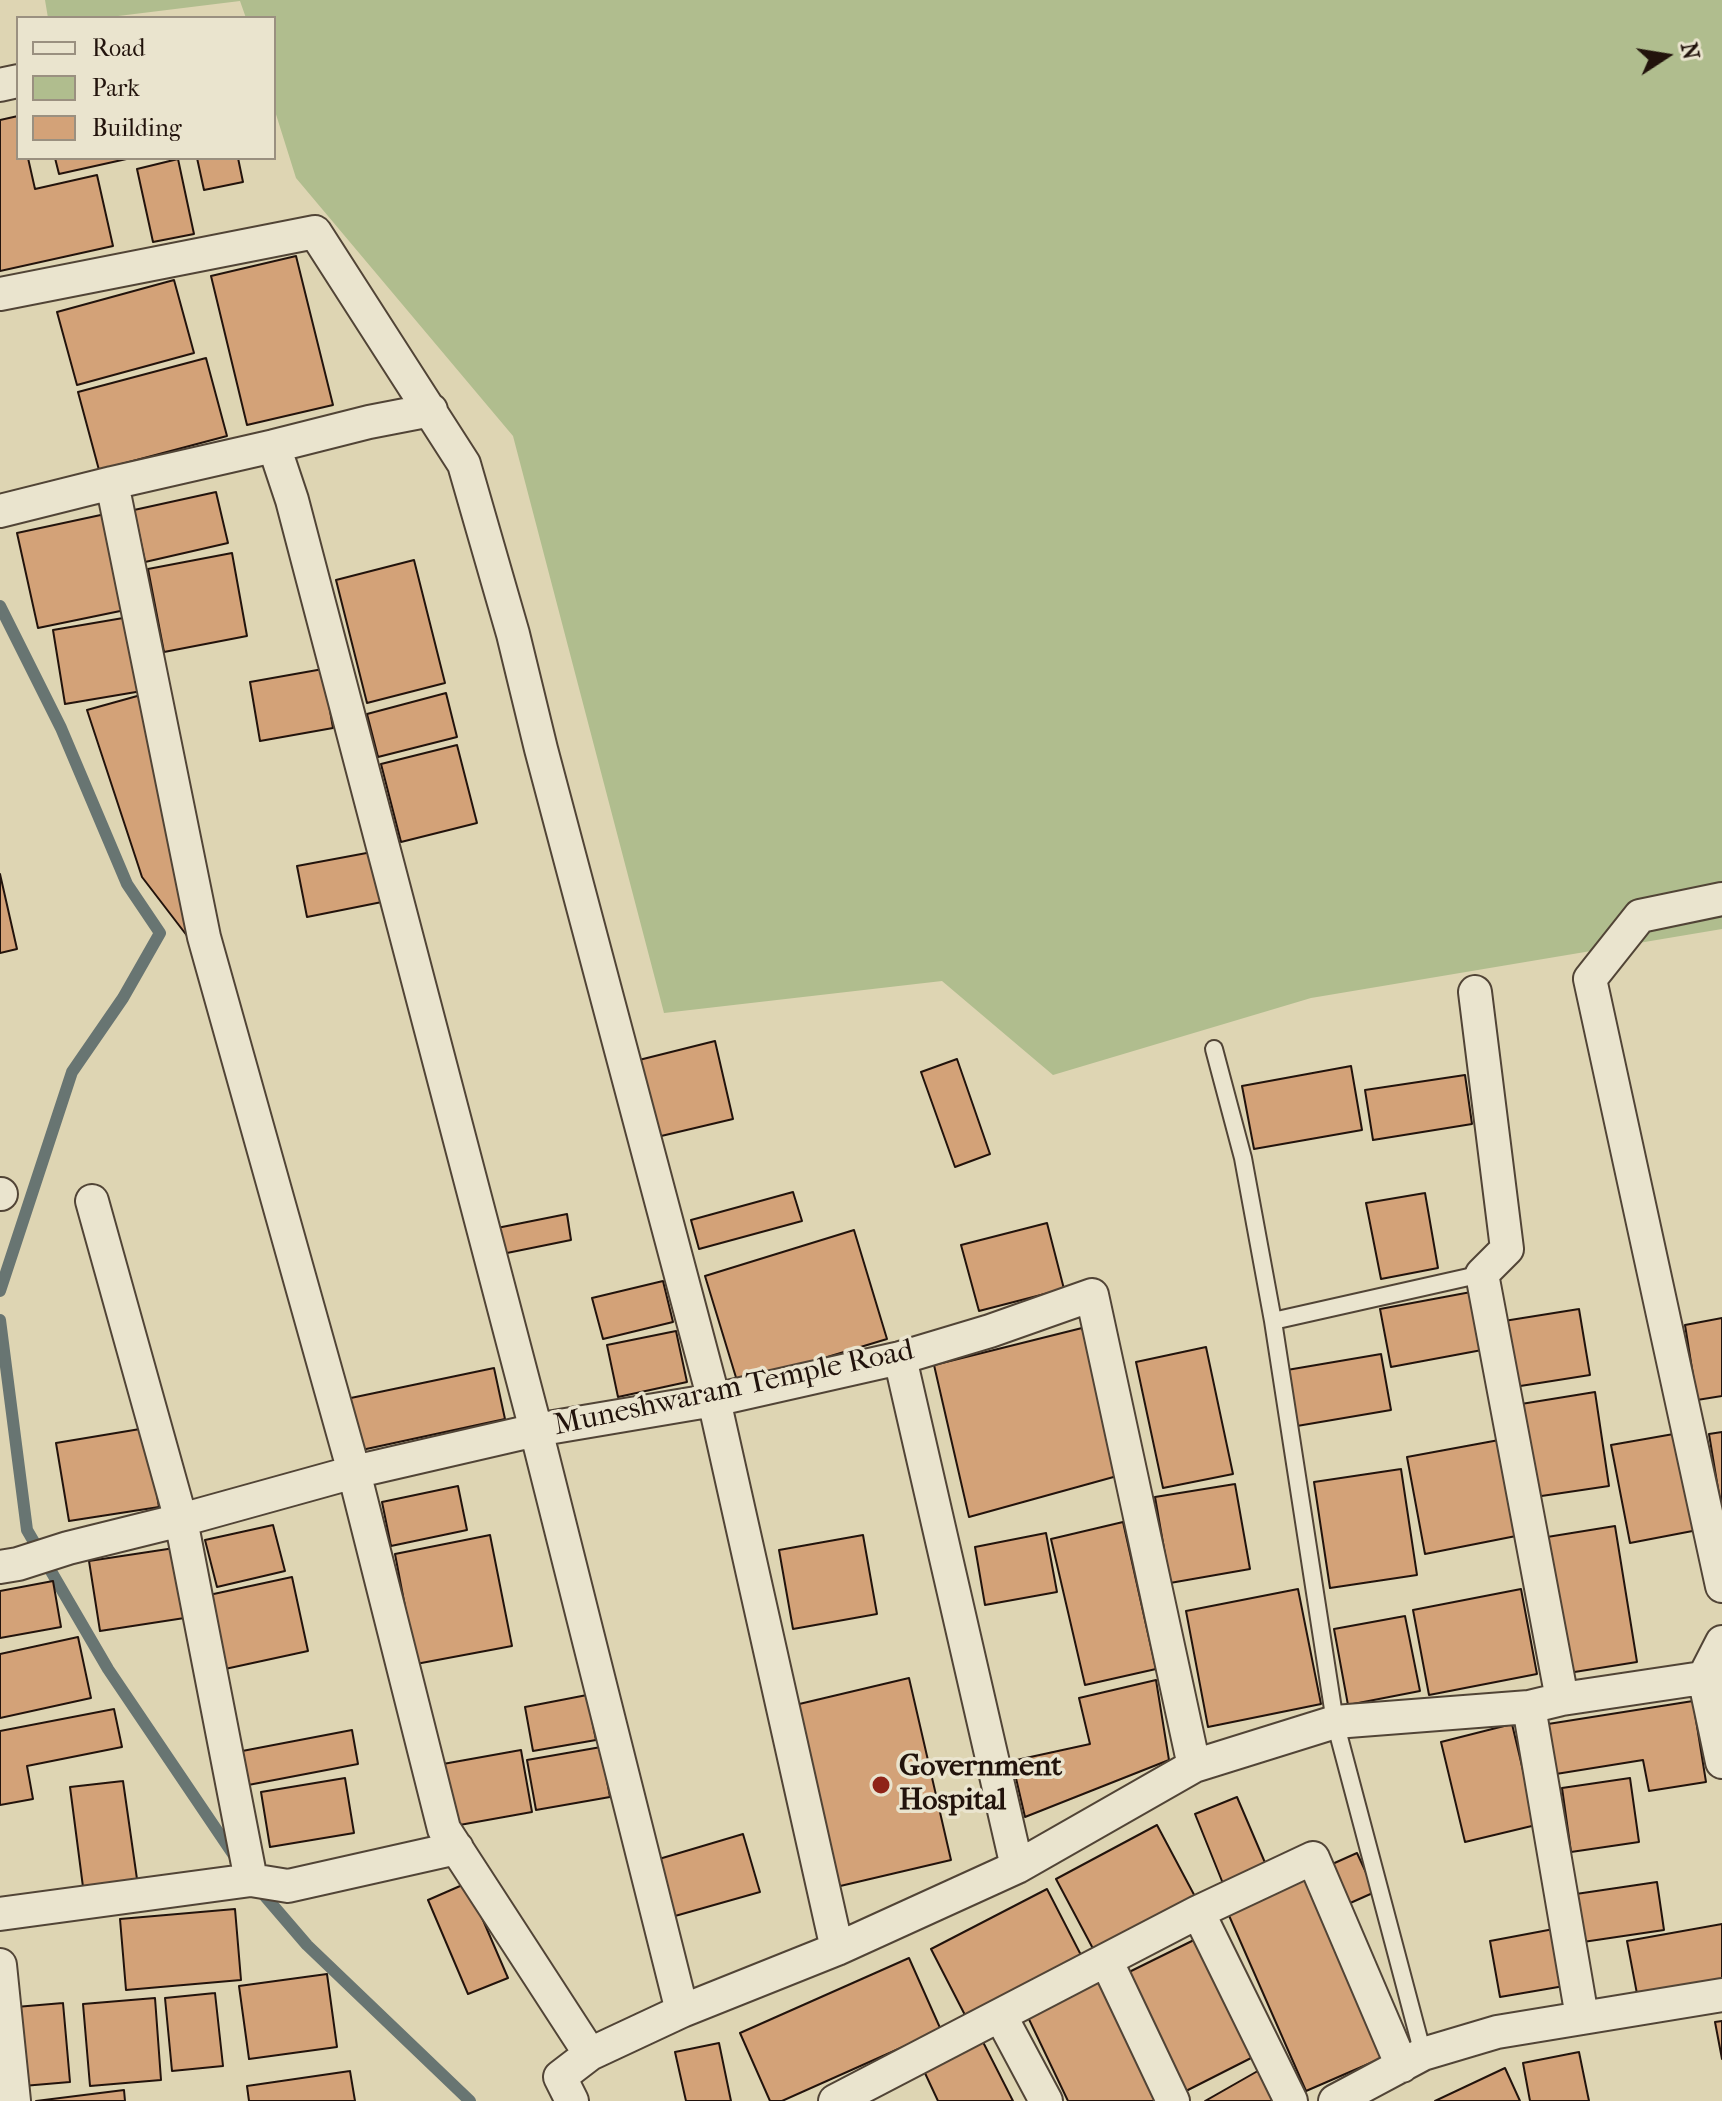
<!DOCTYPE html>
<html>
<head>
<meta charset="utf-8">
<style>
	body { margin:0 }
	#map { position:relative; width:1722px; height:2101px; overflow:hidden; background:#ded5b3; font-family:"IM FELL French Canon",serif }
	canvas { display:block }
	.legend { position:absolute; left:16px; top:16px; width:260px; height:144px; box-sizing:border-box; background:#eae4ce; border:2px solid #9a9080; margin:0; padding:10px 14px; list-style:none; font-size:24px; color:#22130c }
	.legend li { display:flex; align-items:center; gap:16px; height:40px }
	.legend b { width:40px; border:2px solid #9a9080 }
	.north { position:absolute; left:1626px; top:16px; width:80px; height:80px; -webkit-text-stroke:6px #eae4ce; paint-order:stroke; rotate:78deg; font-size:22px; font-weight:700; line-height:32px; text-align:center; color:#22130c }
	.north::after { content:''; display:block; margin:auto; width:28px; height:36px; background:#22130c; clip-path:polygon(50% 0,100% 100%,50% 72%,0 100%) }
</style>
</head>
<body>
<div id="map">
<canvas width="1722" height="2101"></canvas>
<ul class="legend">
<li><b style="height:10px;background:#eae4ce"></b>Road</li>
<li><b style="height:22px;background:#b0bd8e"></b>Park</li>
<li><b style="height:22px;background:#d3a278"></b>Building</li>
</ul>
<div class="north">N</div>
</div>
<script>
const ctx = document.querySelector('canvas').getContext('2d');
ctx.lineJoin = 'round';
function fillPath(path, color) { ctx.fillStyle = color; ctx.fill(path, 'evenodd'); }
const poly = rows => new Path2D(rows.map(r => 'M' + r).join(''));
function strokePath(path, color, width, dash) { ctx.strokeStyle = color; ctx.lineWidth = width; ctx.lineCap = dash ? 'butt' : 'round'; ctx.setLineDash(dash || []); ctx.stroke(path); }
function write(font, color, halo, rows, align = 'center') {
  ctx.font = font + ' "IM FELL French Canon",serif'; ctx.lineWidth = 7; ctx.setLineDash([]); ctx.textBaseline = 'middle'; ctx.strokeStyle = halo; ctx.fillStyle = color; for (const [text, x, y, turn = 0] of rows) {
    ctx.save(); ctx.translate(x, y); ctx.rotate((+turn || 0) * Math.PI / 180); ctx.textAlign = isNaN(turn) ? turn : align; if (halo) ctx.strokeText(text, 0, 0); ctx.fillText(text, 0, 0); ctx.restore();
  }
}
fillPath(poly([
	[45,0,1722,0,1722,929,1311,998,1053,1075,942,981,664,1013,513,436,296,178,274,108,274,18,246,18,240,1,102,18,48,18]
]), '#b0bd8e');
strokePath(poly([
	[0,606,61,728,127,884,160,933,123,998,72,1072,0,1291],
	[0,1320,27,1530,108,1669,235,1857],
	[258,1888,307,1945,470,2101]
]), '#687572', 12);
const building = poly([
	[18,116,18,158,28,158,35,189,97,175,113,246,0,271,0,120,18,116],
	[55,158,131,158,59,174,55,158],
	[197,158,238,158,243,182,204,190,197,158],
	[178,159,194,234,153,242,137,169,178,159],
	[296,256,333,405,247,425,211,276,296,256],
	[174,280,194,353,77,385,57,312,174,280],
	[206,358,227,436,99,470,78,392,206,358],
	[216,492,228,543,145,562,134,510,216,492],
	[110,513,130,609,38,628,17,533,110,513],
	[232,553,247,636,164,652,148,569,232,553],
	[414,560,445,683,367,703,336,580,414,560],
	[129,617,142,691,65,704,53,630,129,617],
	[323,669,333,728,260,741,250,682,323,669],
	[148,693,201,954,142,877,87,710,148,693],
	[446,693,457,737,378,757,367,714,446,693],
	[457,745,477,823,401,842,381,764,457,745],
	[372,852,382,902,307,917,297,866,372,852],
	[0,874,17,949,0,953,0,874],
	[715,1041,733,1119,657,1137,639,1060,715,1041],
	[957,1059,990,1154,955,1167,921,1072,957,1059],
	[1351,1066,1362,1130,1254,1149,1242,1086,1351,1066],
	[1465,1075,1472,1124,1373,1140,1365,1090,1465,1075],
	[793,1192,802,1221,699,1249,691,1220,793,1192],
	[1425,1193,1438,1268,1381,1279,1366,1203,1425,1193],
	[567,1214,571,1240,502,1254,497,1228,567,1214],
	[1047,1223,1064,1289,979,1311,961,1245,1047,1223],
	[854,1230,887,1339,738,1384,705,1276,854,1230],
	[663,1281,673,1322,603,1339,592,1298,663,1281],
	[1471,1292,1482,1350,1391,1367,1380,1309,1471,1292],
	[1579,1309,1590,1375,1514,1387,1504,1321,1579,1309],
	[1722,1318,1722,1396,1697,1400,1685,1325,1722,1318],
	[1082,1328,1128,1473,969,1517,934,1365,1082,1328],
	[676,1331,687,1382,618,1397,607,1345,676,1331],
	[1206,1347,1233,1474,1163,1488,1136,1362,1206,1347],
	[1381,1354,1391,1410,1297,1426,1287,1370,1381,1354],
	[494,1368,505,1419,357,1451,346,1399,494,1368],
	[1595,1392,1609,1486,1528,1498,1515,1405,1595,1392],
	[146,1428,159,1507,69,1521,56,1443,146,1428],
	[1685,1432,1703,1529,1630,1543,1611,1445,1685,1432],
	[1722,1432,1722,1513,1709,1434,1722,1432],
	[1499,1440,1516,1536,1425,1554,1407,1457,1499,1440],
	[1401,1469,1417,1575,1330,1588,1314,1482,1401,1469],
	[1235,1484,1250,1569,1170,1583,1155,1497,1235,1484],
	[458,1486,467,1530,391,1546,382,1502,458,1486],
	[1123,1522,1156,1669,1085,1685,1051,1539,1123,1522],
	[273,1525,285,1571,217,1587,205,1540,273,1525],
	[1615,1526,1637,1662,1562,1674,1541,1538,1615,1526],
	[1046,1533,1057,1592,985,1605,975,1547,1046,1533],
	[490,1535,512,1646,416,1664,395,1554,490,1535],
	[863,1535,877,1614,793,1629,779,1550,863,1535],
	[181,1547,191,1617,100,1631,89,1561,181,1547],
	[292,1577,308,1651,225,1669,209,1595,292,1577],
	[53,1581,61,1627,0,1638,0,1591,53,1581],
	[1298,1589,1321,1704,1208,1727,1186,1611,1298,1589],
	[1521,1589,1537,1674,1429,1695,1413,1610,1521,1589],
	[1405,1616,1420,1691,1348,1705,1334,1629,1405,1616],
	[78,1637,91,1698,0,1718,0,1654,78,1637],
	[909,1678,951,1860,836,1887,795,1705,909,1678],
	[1156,1680,1169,1760,1025,1817,1012,1761,1090,1744,1079,1698,1156,1680],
	[587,1695,596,1740,533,1751,525,1707,587,1695],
	[1693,1701,1706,1782,1649,1791,1643,1760,1556,1774,1548,1724,1693,1701],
	[114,1709,122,1747,27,1766,33,1799,0,1805,0,1731,114,1709],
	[1512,1724,1536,1825,1465,1842,1441,1742,1512,1724],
	[352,1730,358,1764,243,1786,237,1752,352,1730],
	[601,1747,610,1797,536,1810,527,1760,601,1747],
	[521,1750,532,1812,454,1826,443,1764,521,1750],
	[345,1778,354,1833,270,1847,261,1792,345,1778],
	[1630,1778,1639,1842,1571,1852,1562,1788,1630,1778],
	[123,1781,137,1879,83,1887,70,1787,123,1781],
	[1237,1797,1269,1872,1226,1891,1195,1814,1237,1797],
	[1157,1825,1199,1904,1098,1958,1056,1879,1157,1825],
	[743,1834,760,1892,675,1916,659,1859,743,1834],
	[1357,1853,1375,1892,1339,1908,1321,1869,1357,1853],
	[1310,1874,1389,2055,1306,2091,1227,1911,1310,1874],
	[1657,1882,1664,1930,1583,1942,1576,1894,1657,1882],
	[467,1883,508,1978,468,1994,428,1900,467,1883],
	[1047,1889,1082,1957,966,2017,931,1949,1047,1889],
	[235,1909,241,1980,126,1990,120,1919,235,1909],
	[1722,1924,1722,1984,1638,1999,1627,1941,1722,1924],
	[1559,1928,1570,1985,1500,1997,1490,1941,1559,1928],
	[1198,1938,1257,2055,1180,2094,1121,1976,1198,1938],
	[909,1958,941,2030,782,2101,770,2101,740,2033,909,1958],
	[1102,1973,1164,2101,1068,2101,1025,2011,1102,1973],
	[327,1974,337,2047,249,2059,239,1986,327,1974],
	[215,1993,223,2066,172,2071,165,1998,215,1993],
	[155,1998,161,2080,90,2086,83,2004,155,1998],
	[63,2003,70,2082,23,2086,16,2007,63,2003],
	[1722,2021,1722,2059,1715,2022,1722,2021],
	[983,2042,1013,2101,938,2101,924,2071,983,2042],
	[719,2043,731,2101,686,2101,675,2052,719,2043],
	[1579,2052,1589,2101,1530,2101,1523,2063,1579,2052],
	[1263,2068,1283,2101,1205,2101,1263,2068],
	[1505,2068,1520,2101,1435,2101,1505,2068],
	[350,2071,355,2101,249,2101,247,2086,350,2071],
	[124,2090,125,2101,36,2101,124,2090]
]);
fillPath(building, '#d3a278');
strokePath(building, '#22130c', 2);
const service = poly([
	[1214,1049,1243,1158,1273,1321,1335,1722,1423,2054],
	[1273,1321,1482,1274]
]);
const minor = poly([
	[0,85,18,81],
	[0,294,315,232,464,464,513,634,541,749,714,1400,837,1949],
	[274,446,369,422,431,410],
	[112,483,274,446,292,500,536,1430,682,2011],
	[0,511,112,483,204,937,354,1472,444,1829,590,2054],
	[1722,899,1640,916,1590,979,1722,1586],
	[1475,992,1507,1249,1482,1274,1562,1699],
	[0,1194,1,1194],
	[92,1201,181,1520,251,1880],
	[900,1358,1017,1867],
	[0,1567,18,1564,68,1548,181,1520,354,1472,536,1430,714,1400,900,1358,990,1331,1092,1295,1194,1766],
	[1722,1642,1704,1677,1722,1762],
	[1529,1707,1582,2017],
	[1198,1912,1291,2101],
	[0,1914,251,1880,288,1886,457,1848],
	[1106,1960,1173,2101],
	[0,1965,14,2101],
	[1000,2015,1046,2101],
	[572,2101,560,2077,590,2054,682,2011,837,1949,1017,1867,1194,1766,1335,1722,1529,1707,1562,1699,1722,1675],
	[835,2101,1198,1912,1313,1858,1402,2066],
	[1335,2101,1423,2054,1497,2032,1722,1995]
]);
strokePath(service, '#514436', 20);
strokePath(minor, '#514436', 36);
strokePath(service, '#eae4ce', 16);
strokePath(minor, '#eae4ce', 32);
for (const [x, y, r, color] of [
	[881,1785,10,"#8f2418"]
]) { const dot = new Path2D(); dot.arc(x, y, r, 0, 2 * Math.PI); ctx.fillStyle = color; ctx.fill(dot); strokePath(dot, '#eae4ce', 3); }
write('30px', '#22130c', '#eae4ce', [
	["Muneshwaram Temple Road",734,1389,-12]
]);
write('bold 30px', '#22130c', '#eae4ce', [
	["Government",899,1768],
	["Hospital",899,1802]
], 'left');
</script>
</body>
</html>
